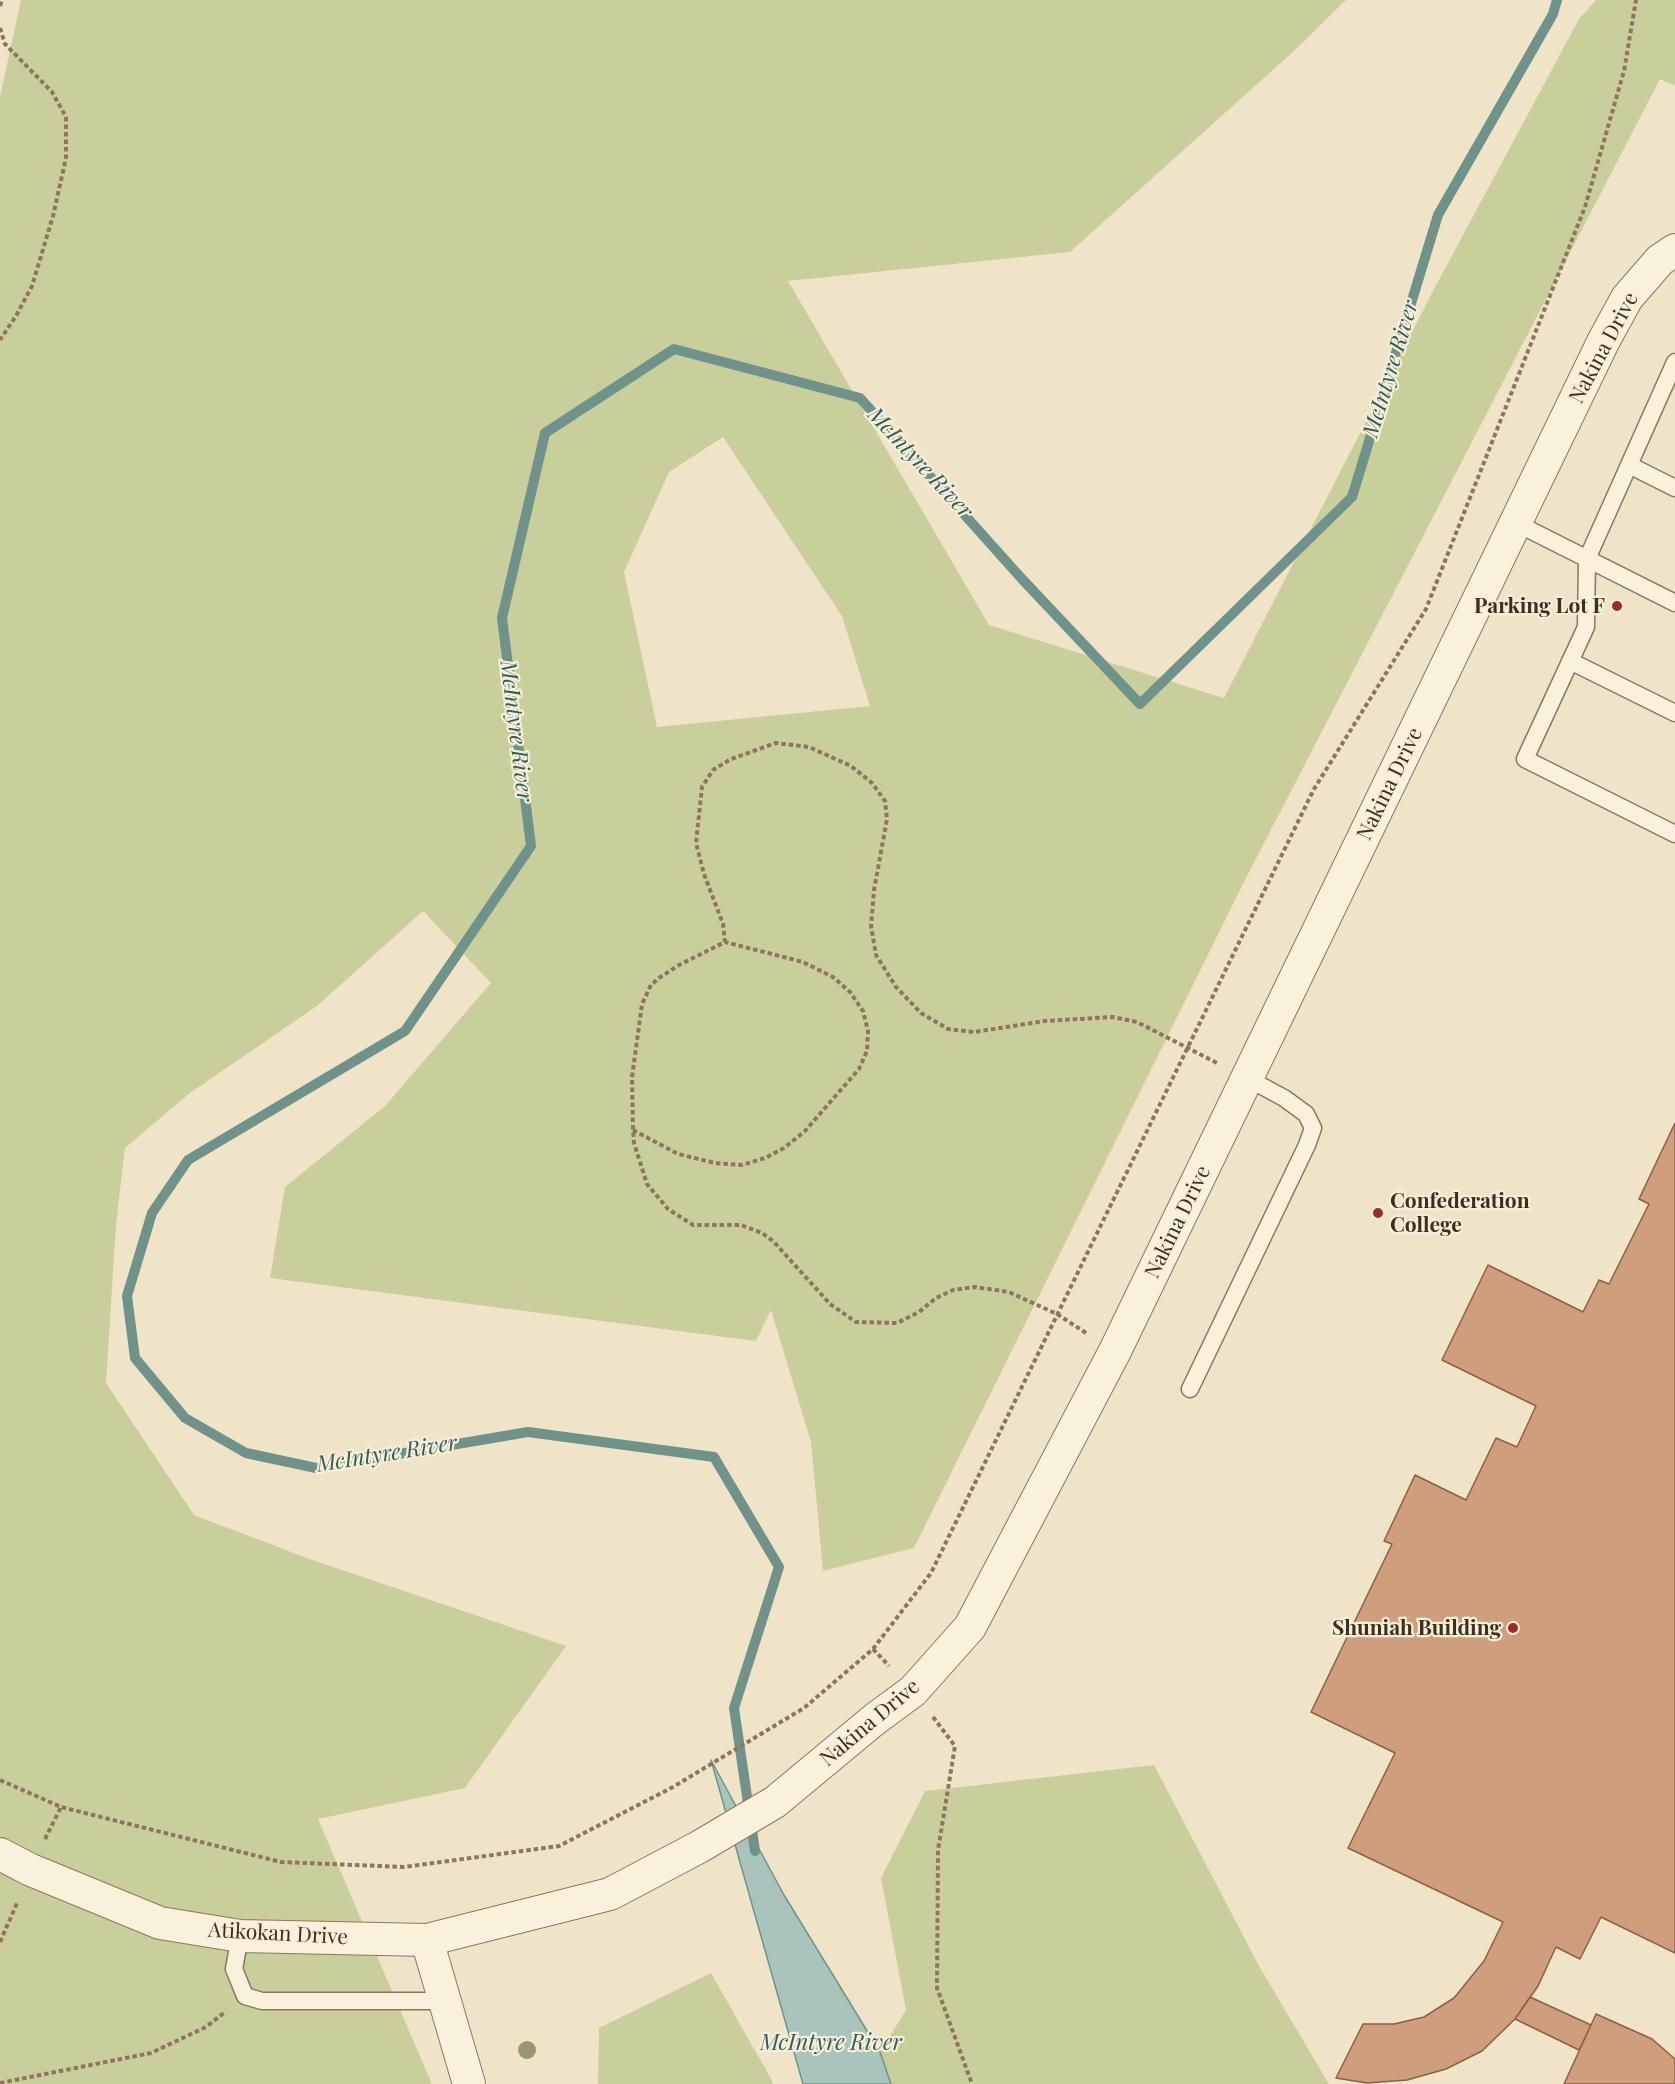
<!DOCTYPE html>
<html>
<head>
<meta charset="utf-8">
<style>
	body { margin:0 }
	canvas { display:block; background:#f0e4c8 }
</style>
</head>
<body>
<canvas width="1675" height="2084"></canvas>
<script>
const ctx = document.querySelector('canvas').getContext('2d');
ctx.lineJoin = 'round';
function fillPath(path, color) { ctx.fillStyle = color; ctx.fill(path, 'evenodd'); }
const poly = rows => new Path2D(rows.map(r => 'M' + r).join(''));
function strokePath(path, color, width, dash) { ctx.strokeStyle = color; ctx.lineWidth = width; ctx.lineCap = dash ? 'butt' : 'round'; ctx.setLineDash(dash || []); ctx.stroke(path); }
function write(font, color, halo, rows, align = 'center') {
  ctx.font = font + ' "Playfair Display",serif'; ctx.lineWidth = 4.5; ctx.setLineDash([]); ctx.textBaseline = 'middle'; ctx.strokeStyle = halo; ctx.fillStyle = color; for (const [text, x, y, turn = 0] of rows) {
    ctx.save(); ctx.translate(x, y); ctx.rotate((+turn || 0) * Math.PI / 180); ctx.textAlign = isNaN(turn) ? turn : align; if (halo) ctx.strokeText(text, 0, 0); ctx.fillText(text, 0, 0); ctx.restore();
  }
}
fillPath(poly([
	[21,0,1346,0,1294,51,1070,252,788,281,989,625,1224,698,1434,289,1579,19,1596,0,1675,0,1675,86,1660,79,1246,878,914,1548,823,1571,811,1442,771,1310,756,1341,270,1278,285,1187,385,1106,491,983,423,911,317,1006,190,1093,125,1148,116,1225,106,1383,194,1515,307,1558,566,1646,465,1788,318,1819,432,2084,0,2084,0,97],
	[723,437,842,616,870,706,657,727,624,572,669,472],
	[1154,1765,1259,1966,1329,2084,891,2084,880,2052,906,2010,881,1878,925,1791],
	[711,1973,774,2084,598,2084,599,2028]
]), '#c9cf9b');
const water = poly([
	[711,1760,784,1895,880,2052,891,2084,803,2084,711,1760]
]);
fillPath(water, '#a9c4bc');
strokePath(water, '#6f938a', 1.5);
strokePath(poly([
	[755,1851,734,1708,779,1567,714,1457,528,1432,316,1468,246,1453,185,1418,135,1358,127,1296,152,1213,188,1160,405,1031,531,846,502,618,545,433,674,349,860,398,1022,579,1140,704,1352,497,1438,215,1553,14,1557,0]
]), '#6f938a', 10);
const building = poly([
	[1675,1123,1675,1953,1601,1917,1580,1959,1556,1947,1538,1986,1515,2019,1482,2051,1446,2069,1407,2080,1367,2083,1336,2078,1363,2024,1394,2024,1424,2017,1454,1998,1484,1961,1503,1922,1348,1848,1395,1753,1311,1712,1392,1544,1384,1541,1415,1475,1466,1500,1496,1438,1517,1447,1536,1406,1442,1360,1488,1265,1583,1312,1599,1280,1609,1284,1649,1204,1639,1199,1675,1123],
	[1530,1997,1591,2025,1579,2050,1515,2019,1530,1997],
	[1596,2014,1652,2039,1675,2059,1675,2084,1564,2084,1596,2014]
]);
fillPath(building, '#cf9f7d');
strokePath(building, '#8d5f41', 1.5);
const lane = poly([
	[1675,362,1587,559,1586,627,1525,759,1675,834],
	[1629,465,1675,488],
	[1516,523,1675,603],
	[1570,661,1675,713],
	[1190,1389,1307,1145,1313,1128,1306,1114,1284,1098,1247,1078],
	[240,1936,234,1969,245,1996,262,2001,445,2001]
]);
const street = poly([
	[0,1854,31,1870,160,1923,240,1936,427,1940,610,1894,699,1847,775,1802,875,1719,913,1691,970,1627,1115,1351,1604,340,1627,298,1660,260,1675,250],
	[427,1940,469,2084]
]);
strokePath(lane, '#8d765c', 19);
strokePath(street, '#8d765c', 34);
strokePath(poly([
	[0,6,2,0],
	[0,28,5,44,52,92,66,117,66,158,53,216,32,286,16,316,0,340],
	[633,1130,678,1154,715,1163,742,1165,765,1158,784,1148,805,1131,859,1069,867,1051,868,1031,863,1011,850,992,833,977,803,962,725,942],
	[1086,1333,1057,1314,1009,1292,975,1287,953,1290,936,1298,919,1312,897,1323,856,1322,830,1304,773,1241,762,1233,741,1225,693,1225,668,1209,647,1184,634,1143,633,1130,632,1077,642,1004,651,985,659,978,679,965,725,942,723,924,704,874,696,843,702,787,713,770,731,759,776,743,809,747,851,766,872,783,885,801,887,819,874,890,871,926,876,955,896,987,921,1013,948,1029,974,1032,1045,1021,1113,1017,1137,1022,1217,1063],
	[873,1649,889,1666],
	[933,1717,955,1746,938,1850,937,1988,972,2084],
	[0,1780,61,1807,281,1862,404,1867,559,1846,673,1787,804,1708,873,1649,931,1573,1314,789,1426,609,1585,207,1624,71,1636,0],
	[45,1839,61,1807],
	[0,1942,18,1901],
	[0,2083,151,2053,206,2027,225,2012]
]), '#8d765c', 4, [4.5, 3]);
strokePath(lane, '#faf1dc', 16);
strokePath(street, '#faf1dc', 32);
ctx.fillStyle = '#96986f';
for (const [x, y] of [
	[527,2050]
]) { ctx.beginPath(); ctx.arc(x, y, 9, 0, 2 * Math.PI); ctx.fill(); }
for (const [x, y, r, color] of [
	[1617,606,6,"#9e2a2b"],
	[1378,1213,6,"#9e2a2b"],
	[1513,1628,6,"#9e2a2b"]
]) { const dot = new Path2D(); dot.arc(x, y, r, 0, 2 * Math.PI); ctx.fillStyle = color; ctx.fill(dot); strokePath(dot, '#f7eed8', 2); }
write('21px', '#3d2e20', '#f7eed8', [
	["Nakina Drive",1604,348,-62],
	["Nakina Drive",1390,784,-64],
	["Nakina Drive",1178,1222,-64],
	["Nakina Drive",870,1723,-40],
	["Atikokan Drive",278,1934,3]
]);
write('bold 21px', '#3d2e20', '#f7eed8', [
	["Parking Lot F",1605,606],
	["Confederation",1390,1201,"left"],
	["College",1390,1225,"left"],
	["Shuniah Building",1501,1628]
], 'right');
write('italic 22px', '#2f5d5a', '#f7eed8', [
	["McIntyre River",1391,369,-73],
	["McIntyre River",920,463,47],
	["McIntyre River",516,731,83],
	["McIntyre River",387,1454,-9],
	["McIntyre River",831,2043]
]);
</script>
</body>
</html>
